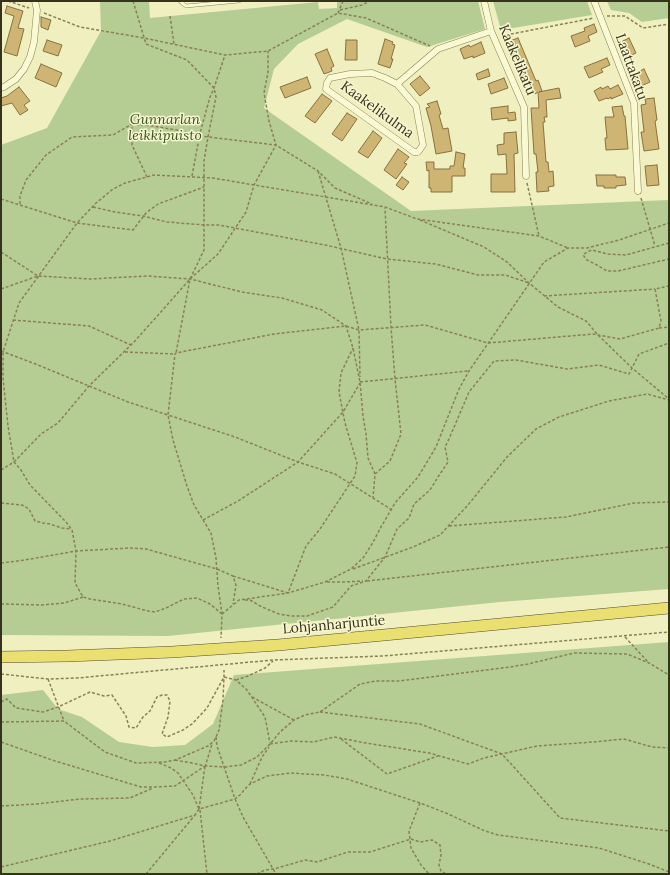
<!DOCTYPE html>
<html>
<head>
<meta charset="utf-8">
<style>
	body { margin:0 }
	#map { position:relative; width:670px; height:875px; overflow:hidden; background:#efefc0; font-family:Lora,serif }
	canvas { display:block }
	.frame { position:absolute; inset:0; border:2px solid #37321c; pointer-events:none }
</style>
</head>
<body>
<div id="map">
<canvas width="670" height="875"></canvas>
<div class="frame"></div>
</div>
<script>
const ctx = document.querySelector('canvas').getContext('2d');
ctx.lineJoin = 'round';
function fillPath(path, color) { ctx.fillStyle = color; ctx.fill(path, 'evenodd'); }
const poly = rows => new Path2D(rows.map(r => 'M' + r).join(''));
function strokePath(path, color, width, dash) { ctx.strokeStyle = color; ctx.lineWidth = width; ctx.lineCap = dash ? 'butt' : 'round'; ctx.setLineDash(dash || []); ctx.stroke(path); }
function write(font, color, halo, rows, align = 'center') {
  ctx.font = font + ' Lora,serif'; ctx.lineWidth = 3; ctx.setLineDash([]); ctx.textBaseline = 'middle'; ctx.strokeStyle = halo; ctx.fillStyle = color; for (const [text, x, y, turn = 0] of rows) {
    ctx.save(); ctx.translate(x, y); ctx.rotate((+turn || 0) * Math.PI / 180); ctx.textAlign = isNaN(turn) ? turn : align; if (halo) ctx.strokeText(text, 0, 0); ctx.fillText(text, 0, 0); ctx.restore();
  }
}
fillPath(poly([
	[100,1,149,1,150,18,318,2,319,9,337,8,337,1,478,1,485,29,427,47,347,19,298,44,274,69,264,108,411,211,669,200,669,589,500,602,168,636,1,635,1,145,47,128,101,31],
	[493,1,587,1,592,15,501,30],
	[607,1,669,1,669,18,642,22,629,13,611,10],
	[669,642,669,874,1,874,1,695,43,690,58,709,82,717,119,742,153,747,185,745,213,724,234,675]
]), '#b5cd93');
const building = poly([
	[7,6,23,11,18,28,24,29,17,56,4,52,14,16,5,13,7,6],
	[41,17,51,20,48,30,41,27,41,17],
	[594,24,597,32,588,36,590,41,575,47,571,36,585,31,584,28,594,24],
	[518,38,536,81,538,80,542,91,539,92,559,88,561,98,546,100,547,117,544,117,545,122,543,122,546,162,548,162,549,172,553,171,554,186,548,187,549,191,537,192,536,172,538,172,536,154,534,154,531,108,539,108,538,92,535,94,531,84,525,86,510,51,513,50,510,41,518,38],
	[629,38,636,53,626,58,619,43,629,38],
	[385,39,393,42,392,44,395,45,391,59,393,59,390,68,378,64,385,39],
	[47,40,62,45,58,56,43,51,47,40],
	[346,40,357,40,357,60,345,60,346,40],
	[481,42,485,53,473,58,473,56,464,59,460,49,469,45,470,47,481,42],
	[327,49,334,66,331,68,332,71,324,74,315,54,327,49],
	[607,58,610,65,601,69,603,72,589,78,584,67,607,58],
	[41,64,62,73,56,87,35,78,41,64],
	[488,69,490,76,478,80,476,74,488,69],
	[644,69,650,82,639,87,634,74,644,69],
	[420,76,430,88,420,96,410,84,420,76],
	[307,77,311,88,285,98,280,87,307,77],
	[504,78,508,88,491,94,488,84,504,78],
	[618,85,623,94,611,99,611,97,608,99,607,98,599,101,594,91,601,87,602,89,608,86,610,89,618,85],
	[19,87,30,101,24,105,28,110,20,115,12,103,1,106,1,98,7,96,19,87],
	[322,94,332,101,315,123,305,116,322,94],
	[654,98,657,120,655,121,659,149,644,151,641,132,644,132,641,105,646,104,645,99,654,98],
	[437,101,441,114,439,115,443,129,448,128,452,151,436,154,431,126,426,108,430,107,427,104,437,101],
	[508,106,508,113,515,112,516,120,508,121,508,118,492,120,491,108,508,106],
	[622,106,624,116,625,116,628,149,606,150,605,138,607,138,605,117,614,117,612,107,622,106],
	[347,113,357,119,342,141,332,134,347,113],
	[373,131,382,138,368,158,358,152,373,131],
	[516,132,518,153,514,154,515,192,491,192,491,174,507,174,506,154,498,155,497,145,504,144,504,133,516,132],
	[398,149,409,157,404,163,407,164,396,179,384,170,398,149],
	[456,152,465,154,463,168,465,168,465,176,452,176,452,192,431,192,431,188,429,188,429,170,427,171,426,162,434,162,434,169,450,169,450,166,454,166,456,152],
	[657,165,659,185,647,186,645,166,657,165],
	[596,175,616,175,616,177,625,177,626,185,616,186,616,188,604,188,604,186,597,186,596,175],
	[402,177,409,182,403,190,396,185,402,177]
]);
fillPath(building, '#ceb574');
strokePath(building, '#88713d', 1);
const service = poly([
	[180,1,182,3,186,6,239,1]
]);
const minor = poly([
	[484,1,491,31,524,107,526,176],
	[594,1,634,103,638,191],
	[397,84,385,78,372,73,350,74,330,78,327,83,326,89,414,152,418,152,423,145,416,106,397,84,438,49,491,31],
	[1,88,4,87,16,79,24,69,30,57,34,42,37,10,35,1]
]);
const trunk = poly([
	[1,657,67,656,172,652,278,645,669,608]
]);
strokePath(service, '#888057', 4);
strokePath(minor, '#888057', 7);
strokePath(trunk, '#564c2c', 12);
strokePath(poly([
	[8,1,29,8],
	[133,1,146,44,187,60,214,88,216,97,208,137,204,161,204,250,190,279,176,353],
	[340,10,362,5,370,1],
	[44,13,80,27,144,38,225,55,268,51,338,13,366,18,430,46],
	[338,13,343,1],
	[170,16,174,44],
	[607,16,625,16,643,28,669,24],
	[501,36,594,18],
	[318,171,341,248,359,330,360,377],
	[192,176,200,133,210,97,214,88,225,55],
	[147,177,132,145,132,124,153,126,182,131,200,136,276,145,318,171,335,188,372,204],
	[527,183,539,236],
	[641,198,655,246],
	[1,199,77,223,133,230,146,213,158,204,204,187],
	[20,204,20,196,26,180,46,155,72,137,113,135,132,124],
	[93,207,115,212,143,216,167,222,204,225,219,225,325,245,387,259,436,264,478,275,505,275,529,283],
	[420,220,484,247,507,262,529,283,558,307,586,321,598,335,632,368,669,399],
	[669,243,626,255,608,254,592,250,587,252,583,255,587,260,597,265,607,271,618,271,669,259],
	[1,252,38,276],
	[1,289,38,276,90,279,147,276,190,279,242,292,282,298,322,310,346,326,353,348,360,382,363,416,366,434,368,458,375,474,373,498],
	[544,296,655,289],
	[13,320,89,326,131,345],
	[659,328,669,327],
	[1,351,33,363,128,402,168,415,173,440,187,486,194,505,211,533,216,558,218,586,222,614,221,638],
	[125,352,175,354],
	[360,382,468,371],
	[14,462,41,434,58,423,89,386,135,341,190,279,218,254,246,212,254,185,276,145,269,121,264,93,268,72,268,51],
	[1,470,14,462,15,463],
	[375,474,390,461,401,434,395,379,391,327,385,208],
	[1,503,22,505,29,509,35,521,43,523,50,524,62,528,71,529],
	[392,510,335,474,298,462,235,437,168,415,175,354,176,353,274,334,346,326,359,330,425,325,488,343,593,334,620,339,659,328,661,321,655,289,669,286],
	[203,520,238,501,298,462,343,412,360,383],
	[449,526,566,517,634,503,669,502],
	[1,563,25,560,76,551,130,548,146,549,217,569,233,576,236,585,233,604],
	[353,569,413,547,440,535,468,505,507,457,536,429,559,417,609,401,647,394,669,400],
	[233,576,288,593,306,546,320,529,355,476,357,463,345,423,339,392,341,373,353,348],
	[367,581,669,547],
	[327,582,344,582,363,581],
	[245,600,250,600,262,607,279,614,291,616,307,616,333,607,351,586,366,581,385,557,397,529,409,518,414,504,430,490,438,477,448,462,445,447,449,439,469,392,494,361,516,360,567,369,599,365,629,374,639,354,669,343],
	[1,604,42,605,64,603,83,597],
	[222,614,210,604,197,598,184,599,166,608,155,612,148,611,122,604,90,599,83,597,75,583,76,551,72,530,66,522,30,485,21,470,14,462,8,426,3,378,3,352,19,303,77,223,96,203,113,189,125,183,154,175,213,178,385,207,417,219,539,236,568,248],
	[222,614,239,600,288,593,325,582,351,569,363,558,372,544,381,527,395,503,418,477,436,447,459,389,469,371,544,262,568,248,587,248,619,240,669,223],
	[625,637,648,662],
	[1,674,48,679,77,678,273,660,383,656,669,632],
	[48,679,64,721],
	[236,680,248,676,265,668,273,661],
	[252,697,294,720],
	[1,702,7,699,16,708,43,712,58,707,90,692,104,696,112,695,126,716,129,727,136,728,143,717,150,711,157,697,162,695,167,695,170,701,168,717,162,734,167,737,183,730,192,724,207,708,224,677,236,680,247,690,265,717,270,743],
	[320,712,420,724,502,754,560,818,669,831],
	[1,722,64,721,105,752,136,763,165,762,175,760,208,746,214,741,216,737,219,730,223,700,224,677,224,670],
	[216,737,217,746,235,799,243,817,276,874],
	[341,739,387,774,438,756],
	[1,742,52,760,141,787,155,787,175,786,205,766],
	[270,744,291,741,314,742,334,737,366,743,429,753,468,764,484,758,537,746,593,742,624,739,652,747,669,748],
	[175,760,192,763,205,766,225,767,241,765,257,757,270,744,280,732,294,720,305,715,320,712,360,684,376,681,399,681,510,667,528,664,574,653,627,654,649,663,669,675],
	[159,763,171,768,178,773,193,795,199,809],
	[205,767,212,744],
	[250,784,262,757,269,747],
	[420,803,409,831,411,848,421,865,429,874],
	[1,806,37,804,80,799,130,798,153,788],
	[199,809,205,766],
	[200,810,207,874],
	[1,867,110,841,195,815,199,809,235,799,240,795,245,789,250,784,267,776,291,773,305,774,324,775,347,779,420,803,446,813,485,831,498,835,599,848,649,864,669,872],
	[146,874,195,815],
	[257,874,265,870,274,869,305,860,317,862,348,852,370,852,411,839,420,842,432,840,440,845,441,855,439,865,441,871,446,874,466,874]
]), '#888057', 1.5, [3, 2]);
strokePath(service, '#f9fad3', 3);
strokePath(minor, '#f9fad3', 6);
strokePath(trunk, '#eae072', 11);
write('14px', '#37321c', '#f6f6cf', [
	["Kaakelikatu",517,60,67],
	["Laattakatu",631,67,70],
	["Kaakelikulma",377,110,36],
	["Lohjanharjuntie",334,625,-5]
]);
write('italic 14px', '#385422', '#f6f6cf', [
	["Gunnarlan",165,120],
	["leikkipuisto",165,136]
]);
</script>
</body>
</html>
